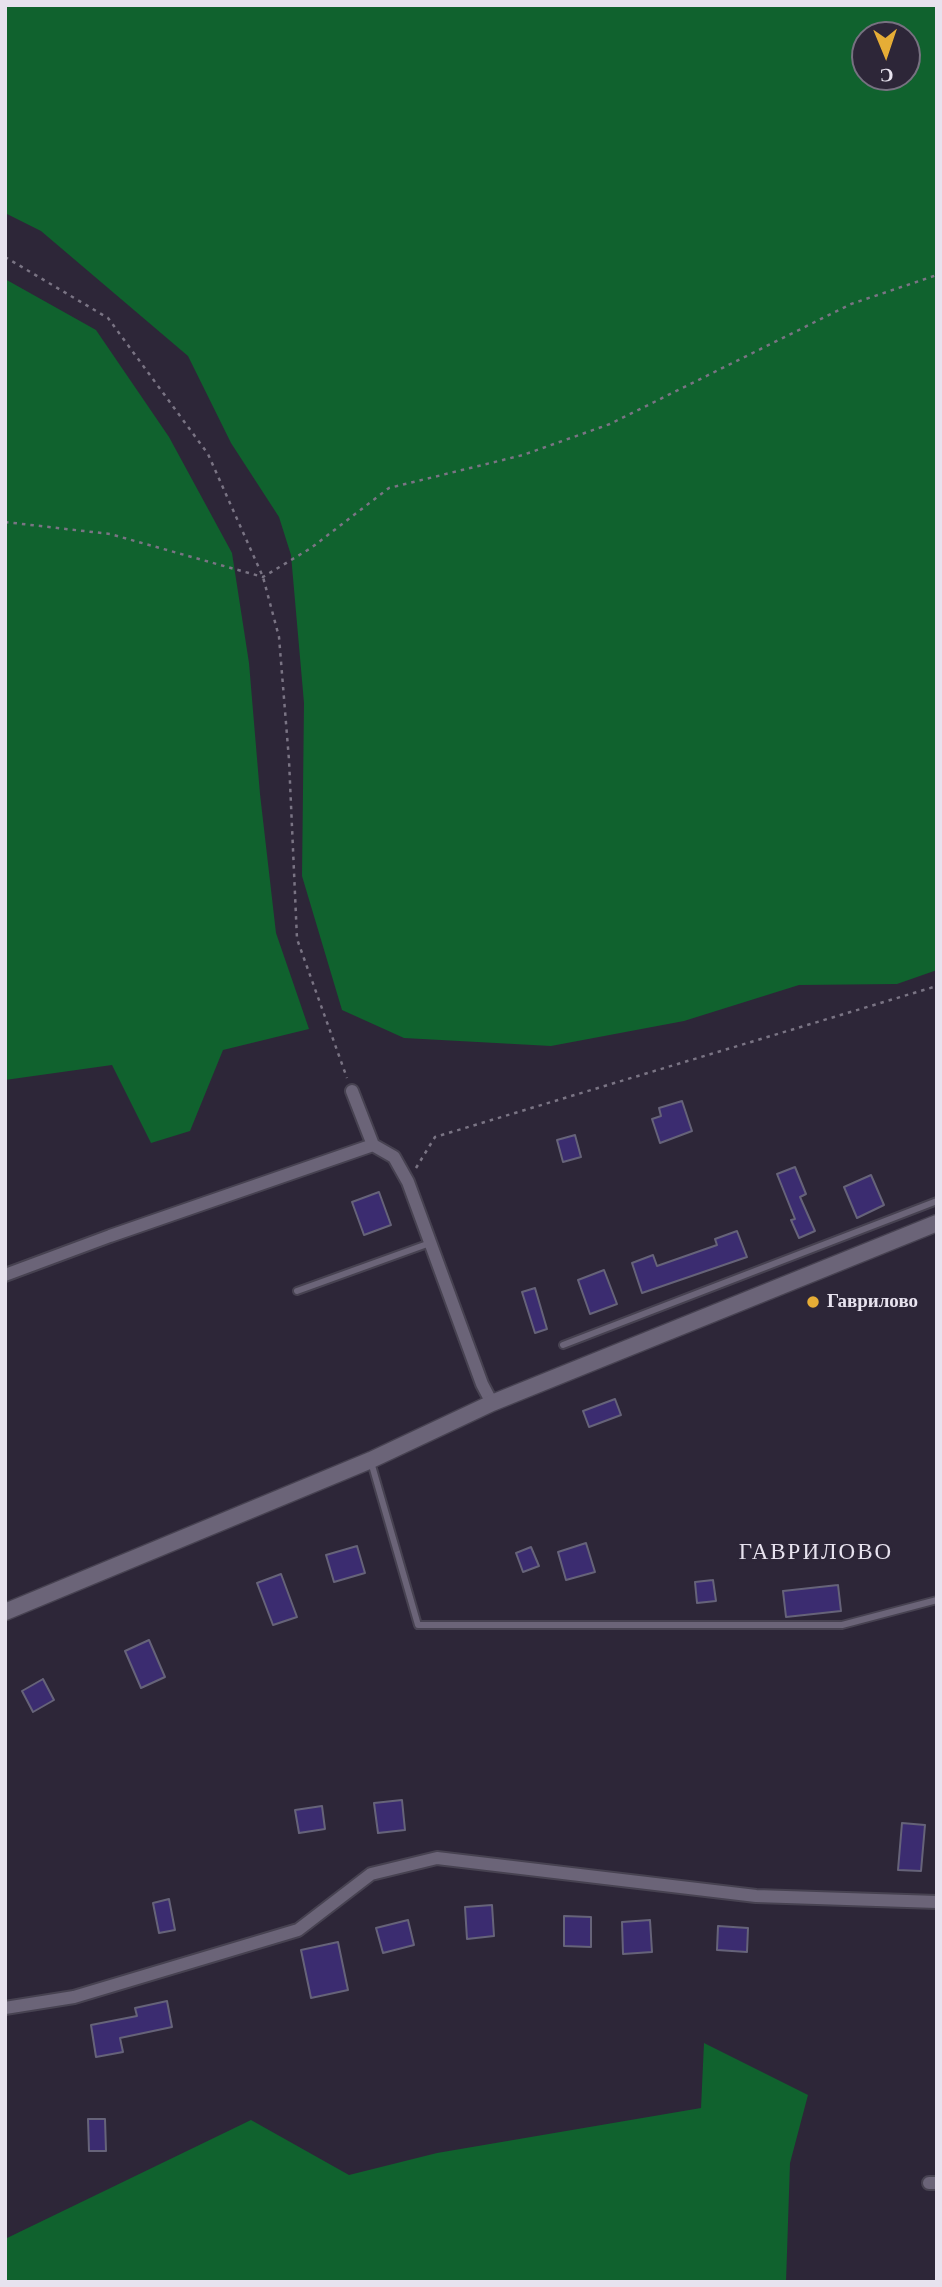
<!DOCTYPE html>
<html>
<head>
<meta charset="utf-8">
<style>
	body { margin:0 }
	#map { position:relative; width:942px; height:2287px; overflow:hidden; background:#2d2638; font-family:"Times New Roman",serif }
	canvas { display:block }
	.frame { position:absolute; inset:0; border:7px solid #e7e2ee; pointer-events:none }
	.north { position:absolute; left:851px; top:21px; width:70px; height:70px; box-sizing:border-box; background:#2d2638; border:2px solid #777181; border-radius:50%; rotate:178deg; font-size:19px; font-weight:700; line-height:28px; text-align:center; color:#e7e2ee }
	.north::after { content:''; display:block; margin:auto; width:24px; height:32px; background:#e6ad36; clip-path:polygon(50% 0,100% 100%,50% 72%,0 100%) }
</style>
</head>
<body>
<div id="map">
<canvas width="942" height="2287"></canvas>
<div class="frame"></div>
<div class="north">С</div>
</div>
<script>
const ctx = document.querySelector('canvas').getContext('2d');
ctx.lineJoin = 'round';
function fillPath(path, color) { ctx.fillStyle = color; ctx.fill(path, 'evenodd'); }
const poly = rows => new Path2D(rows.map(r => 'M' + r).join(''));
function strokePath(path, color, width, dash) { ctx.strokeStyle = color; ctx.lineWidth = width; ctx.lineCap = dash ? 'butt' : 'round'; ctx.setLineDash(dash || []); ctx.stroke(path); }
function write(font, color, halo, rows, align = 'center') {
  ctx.font = font + ' "Times New Roman",serif'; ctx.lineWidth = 5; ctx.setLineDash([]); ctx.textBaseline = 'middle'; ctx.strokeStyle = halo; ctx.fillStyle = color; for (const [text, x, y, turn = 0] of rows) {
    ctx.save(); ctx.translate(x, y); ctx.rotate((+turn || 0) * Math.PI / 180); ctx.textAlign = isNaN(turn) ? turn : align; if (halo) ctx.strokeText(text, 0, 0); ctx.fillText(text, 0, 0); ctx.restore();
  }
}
fillPath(poly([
	[5,5,937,5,937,970,897,984,799,985,684,1021,551,1046,404,1038,342,1010,302,876,304,703,291,555,279,517,231,443,188,356,41,231,5,213],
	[865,35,907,35,907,77,865,77],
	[5,279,96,330,169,437,232,553,249,663,260,794,276,933,309,1029,223,1050,190,1131,151,1143,112,1065,5,1080],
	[704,2043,808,2095,790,2163,786,2282,5,2282,5,2239,251,2120,349,2175,437,2153,701,2108]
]), '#10622e');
const building = poly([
	[682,1101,692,1131,660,1143,652,1119,661,1116,659,1108,682,1101],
	[575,1135,581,1157,563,1162,557,1140,575,1135],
	[795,1167,806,1194,800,1197,815,1231,799,1238,791,1220,795,1219,777,1174,795,1167],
	[871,1175,884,1205,857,1218,844,1187,871,1175],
	[379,1192,391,1225,364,1235,352,1202,379,1192],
	[737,1231,747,1257,642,1293,632,1263,653,1255,657,1266,717,1245,715,1239,737,1231],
	[604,1270,617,1304,590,1314,578,1280,604,1270],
	[535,1288,547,1329,535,1333,522,1292,535,1288],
	[615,1399,621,1415,589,1427,583,1411,615,1399],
	[586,1543,595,1572,566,1580,558,1552,586,1543],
	[357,1546,365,1573,334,1582,326,1555,357,1546],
	[531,1547,539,1566,523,1572,516,1553,531,1547],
	[281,1574,297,1617,273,1625,257,1583,281,1574],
	[713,1580,716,1601,697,1603,695,1582,713,1580],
	[838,1585,841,1611,786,1617,783,1591,838,1585],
	[149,1640,165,1677,141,1688,125,1651,149,1640],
	[43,1679,54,1700,33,1712,22,1691,43,1679],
	[402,1800,405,1830,378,1833,374,1803,402,1800],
	[322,1806,325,1829,299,1833,295,1810,322,1806],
	[902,1823,925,1825,921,1871,898,1870,902,1823],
	[169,1899,175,1930,159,1933,153,1903,169,1899],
	[492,1905,494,1936,467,1939,465,1907,492,1905],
	[564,1916,591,1917,591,1947,564,1946,564,1916],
	[408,1920,414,1945,383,1953,376,1928,408,1920],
	[650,1920,652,1952,623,1954,622,1922,650,1920],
	[718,1926,748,1928,747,1952,717,1950,718,1926],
	[338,1942,348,1990,311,1998,301,1950,338,1942],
	[167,2001,172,2027,120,2038,123,2052,96,2057,91,2025,137,2016,135,2008,167,2001],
	[88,2119,105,2119,106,2151,89,2151,88,2119]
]);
fillPath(building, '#3b2c70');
strokePath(building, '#666379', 2);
const service = poly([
	[297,1291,430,1243],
	[563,1345,937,1201],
	[371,1462,418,1625,842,1625,937,1600]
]);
const minor = poly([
	[352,1091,373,1145,394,1157,408,1182,482,1384,492,1403],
	[5,1275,110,1236,373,1145],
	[5,2008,74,1997,298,1930,371,1874,437,1858,756,1896,937,1902],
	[929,2183,937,2183]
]);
const tertiary = poly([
	[5,1612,371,1460,492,1403,937,1223]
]);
strokePath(service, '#474251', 10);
strokePath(minor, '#474251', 16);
strokePath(tertiary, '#474251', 19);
strokePath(poly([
	[5,257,108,318,208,454,263,577,279,637,289,760,297,939,347,1078],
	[5,522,110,534,263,577,311,548,389,488,523,455,610,424,851,304,937,275],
	[416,1168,435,1137,937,986]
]), '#7a7484', 2.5, [3.5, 5]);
strokePath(service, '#6b6478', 6);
strokePath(minor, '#6b6478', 12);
strokePath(tertiary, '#6b6478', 16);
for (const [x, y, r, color] of [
	[813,1302,7,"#e6ad36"]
]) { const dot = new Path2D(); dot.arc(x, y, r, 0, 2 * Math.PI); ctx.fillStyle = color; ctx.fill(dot); strokePath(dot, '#2d2638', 2.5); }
write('bold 19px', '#e7e2ee', '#2d2638', [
	["Гаврилово",827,1302]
], 'left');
ctx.letterSpacing = '2px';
write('23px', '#e7e2ee', '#2d2638', [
	["ГАВРИЛОВО",816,1553]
]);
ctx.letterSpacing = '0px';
</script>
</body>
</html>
